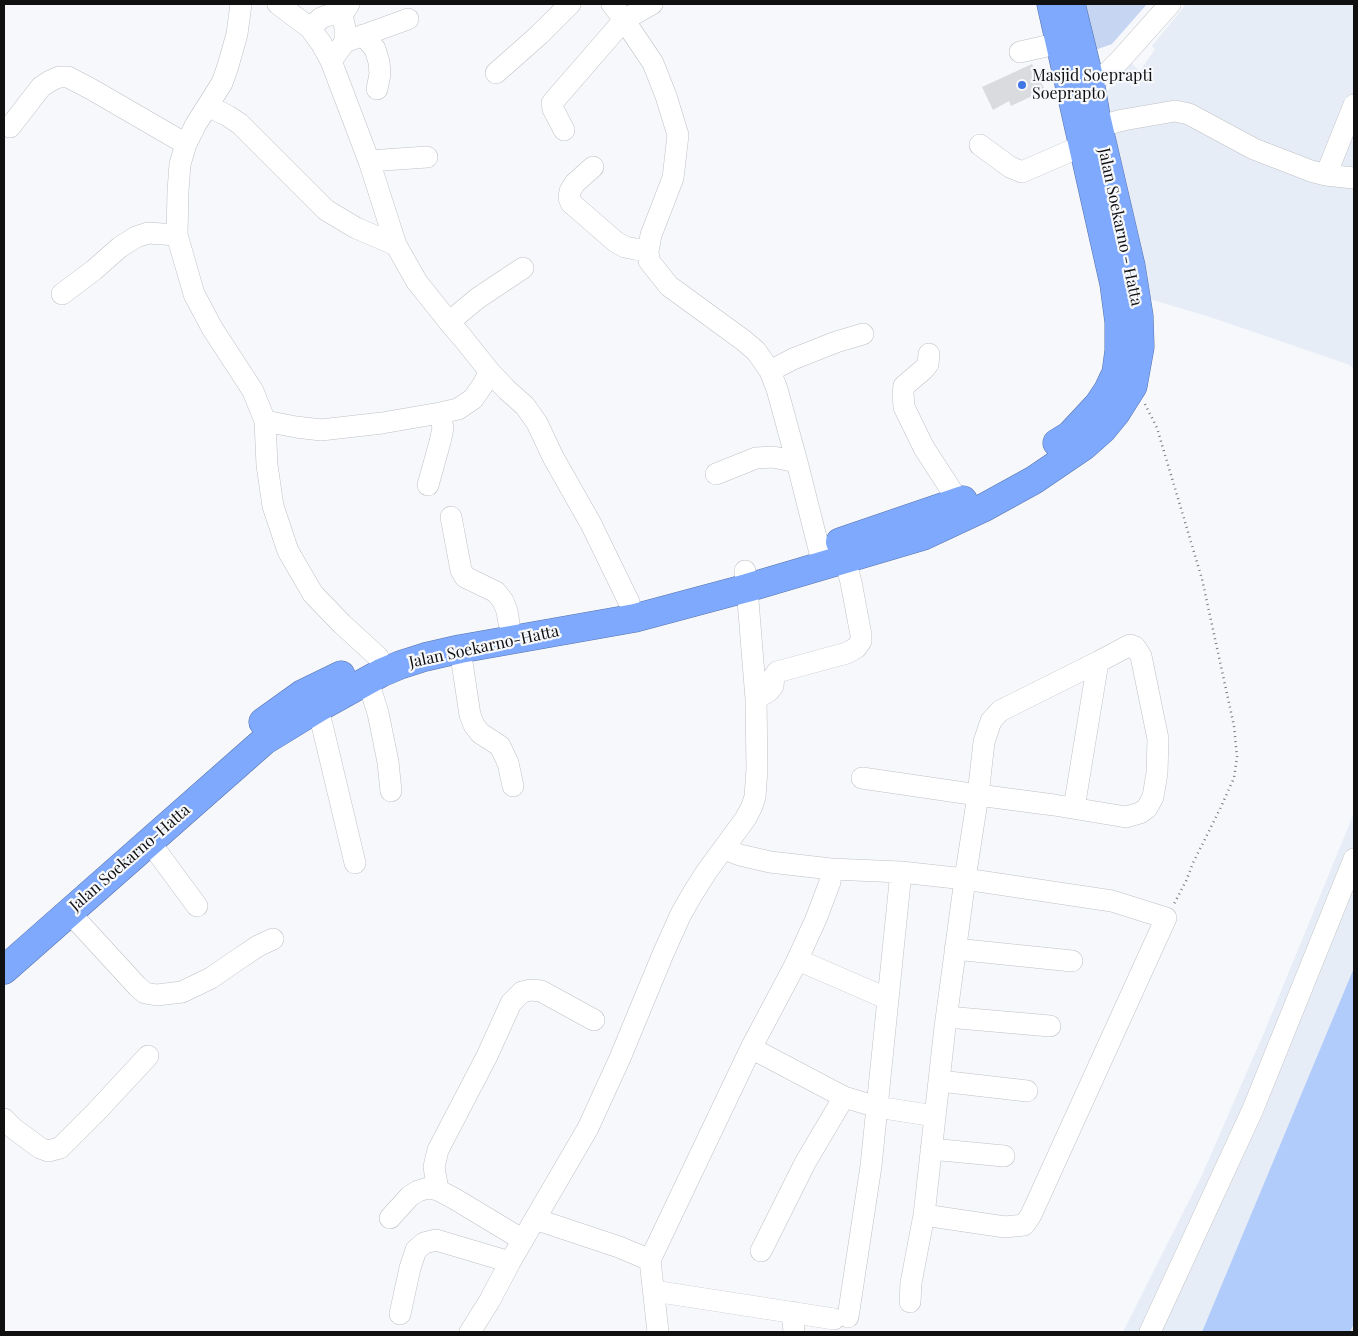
<!DOCTYPE html>
<html>
<head>
<meta charset="utf-8">
<style>
	body { margin:0 }
	#map { position:relative; width:1358px; height:1336px; overflow:hidden; background:#f6f8fb; font-family:"Playfair Display",serif }
	canvas { display:block }
	.frame { position:absolute; inset:0; border:5px solid #101011; pointer-events:none }
</style>
</head>
<body>
<div id="map">
<canvas width="1358" height="1336"></canvas>
<div class="frame"></div>
</div>
<script>
const ctx = document.querySelector('canvas').getContext('2d');
ctx.lineJoin = 'round';
function fillPath(path, color) { ctx.fillStyle = color; ctx.fill(path, 'evenodd'); }
const poly = rows => new Path2D(rows.map(r => 'M' + r).join(''));
function strokePath(path, color, width, dash) { ctx.strokeStyle = color; ctx.lineWidth = width; ctx.lineCap = dash ? 'butt' : 'round'; ctx.setLineDash(dash || []); ctx.stroke(path); }
function write(font, color, halo, rows, align = 'center') {
  ctx.font = font + ' "Playfair Display",serif'; ctx.lineWidth = 4.5; ctx.setLineDash([]); ctx.textBaseline = 'middle'; ctx.strokeStyle = halo; ctx.fillStyle = color; for (const [text, x, y, turn = 0] of rows) {
    ctx.save(); ctx.translate(x, y); ctx.rotate((+turn || 0) * Math.PI / 180); ctx.textAlign = isNaN(turn) ? turn : align; if (halo) ctx.strokeText(text, 0, 0); ctx.fillText(text, 0, 0); ctx.restore();
  }
}
fillPath(poly([
	[1186,4,1354,4,1354,368,1347,364,1210,317,1149,299,1104,95,1131,63,1140,71,1155,49,1152,46],
	[1354,813,1354,1332,1123,1332,1202,1175,1263,1035]
]), '#e7edf7');
fillPath(poly([
	[1354,968,1354,1323,1350,1332,1202,1332]
]), '#b1cbfb');
fillPath(poly([
	[1074,4,1147,4,1112,44,1098,49,1090,49]
]), '#c6d6f2');
fillPath(poly([
	[1032,64,1045,90,1011,106,1009,101,993,110,982,87]
]), '#d9dbde');
const minor = poly([
	[241,4,237,34,228,66,222,83,196,124,186,144,180,164,178,191,177,235,194,294,212,328,253,391,265,421,267,465,273,506,288,551,313,594,342,624,378,657],
	[278,4,310,28,321,43,331,61,369,161,396,245,417,282,449,322,462,337,490,372,507,390,525,406,537,423,553,457,591,524,629,602],
	[612,4,624,20,653,63,666,96,678,135,673,178,651,235,648,251,649,261,669,286,743,340,756,351,770,371,777,389,797,462,823,565],
	[310,28,321,18,329,15,342,15],
	[363,35,375,49,379,62,380,74,377,89],
	[345,42,345,28,342,15,349,4],
	[1020,52,1060,43],
	[331,61,345,42,408,19],
	[496,73,539,35,570,4],
	[1076,86,1107,73,1121,59,1170,4],
	[208,106,228,116,240,124,326,210,356,228,396,245],
	[10,127,41,87,50,81,59,77,68,77,91,89,186,144],
	[564,130,553,109,552,103,624,20,652,4],
	[1085,130,1123,120,1175,111,1189,114,1254,149,1311,171,1326,175,1354,105],
	[980,145,1010,167,1022,172,1084,145],
	[369,161,427,157],
	[593,167,575,183,570,191,569,198,571,203,616,242,625,247,635,249,648,251],
	[1326,175,1354,178],
	[62,294,94,270,120,247,136,237,148,233,177,235],
	[449,322,478,298,523,268],
	[929,354,928,364,924,369,904,386,903,393,904,407,924,448,959,502],
	[770,371,793,359,836,342,863,334],
	[265,421,296,427,321,430,382,423,440,413,458,409,473,399,482,386,490,372],
	[716,474,756,458,773,457,797,462],
	[428,485,440,442,443,428,440,413],
	[451,517,461,570,465,577,496,592,503,601,507,611,509,623],
	[460,649,470,715,474,725,480,733,500,746,508,763,513,786],
	[368,681,378,713,388,762,391,791],
	[756,699,769,691,773,686,774,676,777,672,847,653,856,648,861,641,861,635,851,582,841,545],
	[318,708,355,863],
	[862,778,978,795,1054,805,1126,817,1140,813,1147,808,1153,797,1157,773,1158,739,1141,656,1135,647,1130,645,1098,662,1000,711,991,721,984,742,978,795,965,879,945,1027,924,1215,911,1283,910,1302],
	[1074,808,1098,662],
	[149,841,197,906],
	[724,849,740,855,770,862,831,869,901,872,871,1166,848,1317],
	[901,872,965,879,1112,901,1166,918,1031,1215,1024,1225,1005,1227,924,1215],
	[69,912,137,986,145,993,157,995,182,992,211,978,240,958,258,946,273,939],
	[955,949,1072,961],
	[798,960,888,999],
	[947,1017,1050,1026],
	[751,1048,844,1097,877,1107,935,1116],
	[940,1081,1027,1091],
	[4,1119,13,1128,40,1148,48,1151,60,1148,96,1112,148,1056],
	[931,1149,1004,1156],
	[390,1218,410,1196,418,1191,428,1188,438,1190],
	[535,1219,619,1247,650,1260,751,1048,794,967,816,919,830,882,831,869],
	[523,1240,455,1199,438,1190,434,1167,438,1150,487,1056,511,1003,522,992,531,990,541,991,594,1020],
	[761,1251,805,1163,844,1097],
	[650,1260,658,1332],
	[654,1291,834,1319],
	[792,1312,794,1332],
	[400,1314,410,1268,416,1250,424,1243,436,1240,510,1262],
	[470,1332,490,1300,510,1262,588,1128,620,1058,663,954,681,914,693,893,707,871,746,818,752,806,755,797,757,769,756,699,747,588,745,571],
	[1150,1332,1253,1109,1354,859]
]);
const highway = poly([
	[1051,4,1114,284,1119,322,1119,351,1116,373,1108,390,1098,405,1070,435,1057,443],
	[840,542,963,500],
	[263,722,302,694,341,675],
	[4,970,264,741,318,708,381,673,400,665,425,657,460,649,635,618,747,588,923,536,985,507,1034,480,1084,446,1102,430,1116,413,1133,386,1140,347,1139,316,1131,266,1096,116,1090,81,1071,4]
]);
strokePath(minor, '#bfc1c4', 22);
strokePath(highway, '#5873aa', 29);
strokePath(poly([
	[1145,404,1157,428,1202,579,1234,726,1237,757,1234,778,1220,809,1193,863,1186,881,1174,904]
]), '#797a7c', 2.5, [1, 4]);
strokePath(minor, '#fff', 21);
strokePath(highway, '#7ea9fd', 28);
for (const [x, y, r, color] of [
	[1022,85,5,"#3e75e5"]
]) { const dot = new Path2D(); dot.arc(x, y, r, 0, 2 * Math.PI); ctx.fillStyle = color; ctx.fill(dot); strokePath(dot, '#f6f8fb', 2); }
write('16px', '#101011', '#f6f8fb', [
	["Masjid Soeprapti",1032,76],
	["Soeprapto",1032,94]
], 'left');
write('16px', '#101011', '#f6f8fb', [
	["Jalan Soekarno - Hatta",1120,227,78],
	["Jalan Soekarno-Hatta",484,647,-12],
	["Jalan Soekarno-Hatta",130,858,-41]
]);
</script>
</body>
</html>
